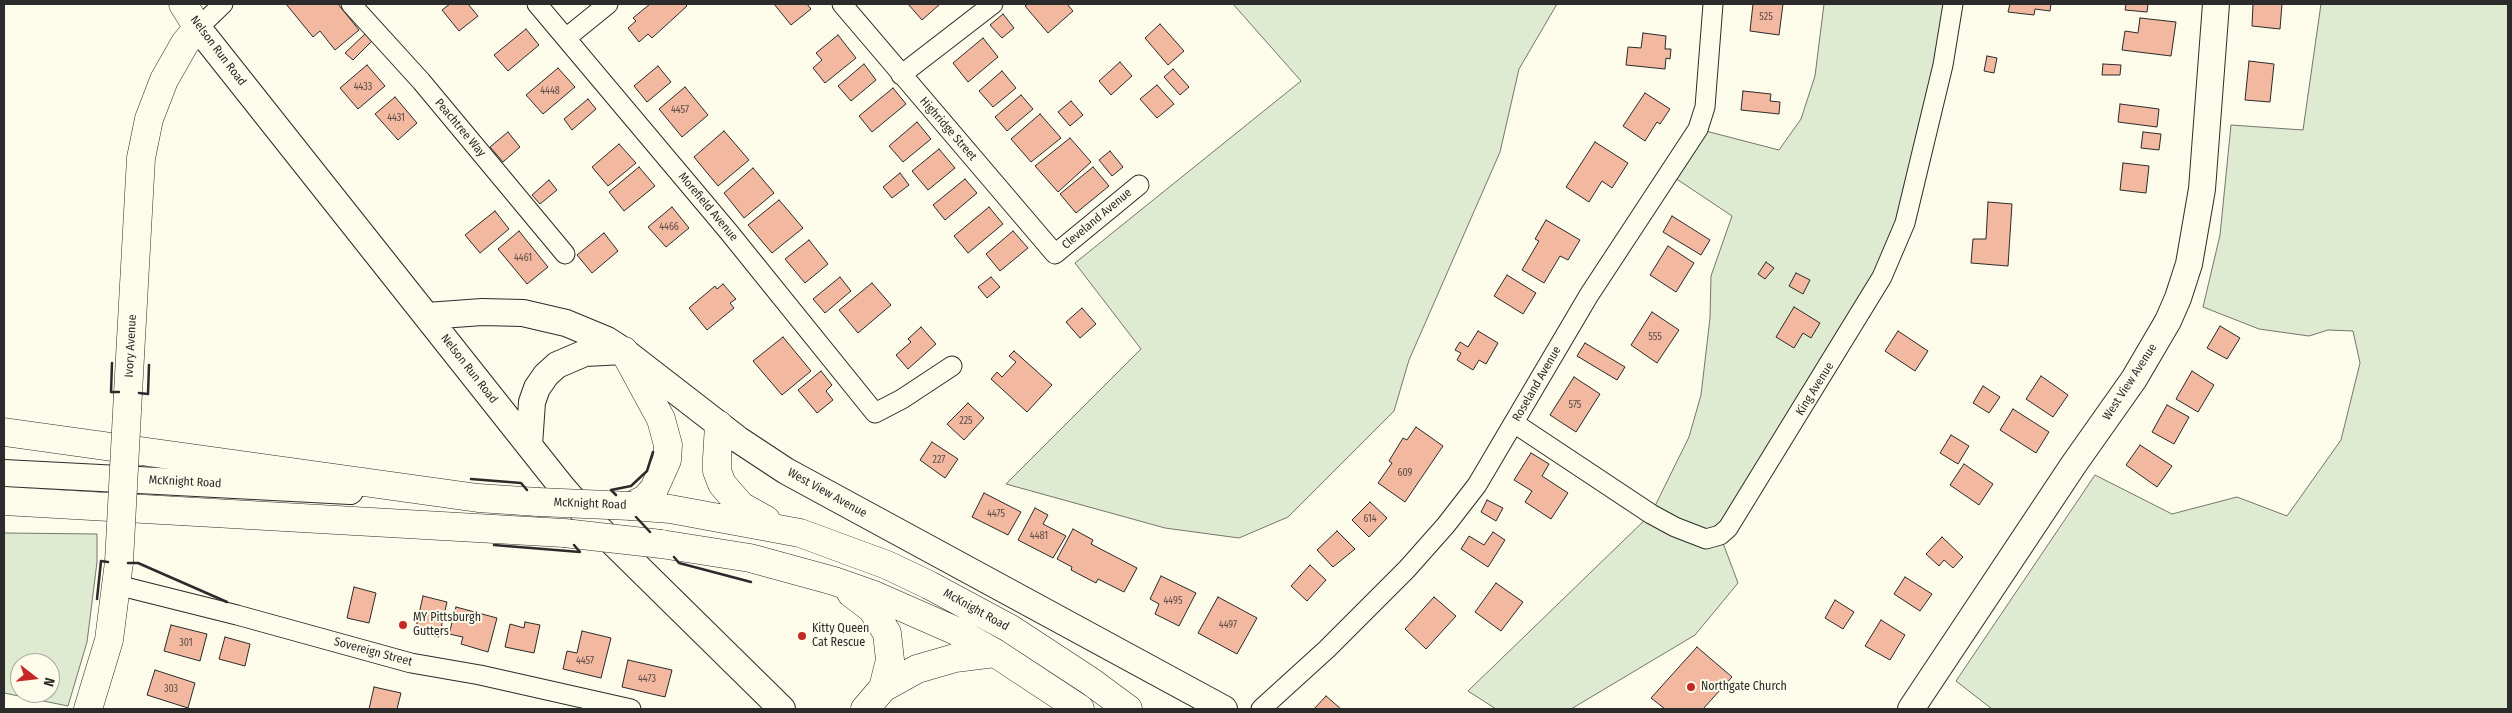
<!DOCTYPE html>
<html>
<head>
<meta charset="utf-8">
<style>
	body { margin:0 }
	#map { position:relative; width:2512px; height:713px; overflow:hidden; background:#fdfbea; font-family:"Fira Sans Condensed",sans-serif }
	canvas { display:block }
	.frame { position:absolute; inset:0; border:5px solid #2b2b2b; pointer-events:none }
	.north { position:absolute; left:10px; top:653px; width:50px; height:50px; box-sizing:border-box; background:#fdfbea; border:1px solid #a9a89e; border-radius:50%; rotate:106deg; font-size:14px; font-weight:700; line-height:20px; text-align:center; color:#2b2b2b }
	.north::after { content:''; display:block; margin:auto; width:18px; height:22px; background:#c62828; clip-path:polygon(50% 0,100% 100%,50% 72%,0 100%) }
</style>
</head>
<body>
<div id="map">
<canvas width="2512" height="713"></canvas>
<div class="frame"></div>
<div class="north">N</div>
</div>
<script>
const ctx = document.querySelector('canvas').getContext('2d');
ctx.lineJoin = 'round';
function fillPath(path, color) { ctx.fillStyle = color; ctx.fill(path, 'evenodd'); }
const poly = rows => new Path2D(rows.map(r => 'M' + r).join(''));
function strokePath(path, color, width, dash) { ctx.strokeStyle = color; ctx.lineWidth = width; ctx.lineCap = dash ? 'butt' : 'round'; ctx.setLineDash(dash || []); ctx.stroke(path); }
function write(font, color, halo, rows, align = 'center') {
  ctx.font = font + ' "Fira Sans Condensed",sans-serif'; ctx.lineWidth = 4; ctx.setLineDash([]); ctx.textBaseline = 'middle'; ctx.strokeStyle = halo; ctx.fillStyle = color; for (const [text, x, y, turn = 0] of rows) {
    ctx.save(); ctx.translate(x, y); ctx.rotate((+turn || 0) * Math.PI / 180); ctx.textAlign = isNaN(turn) ? turn : align; if (halo) ctx.strokeText(text, 0, 0); ctx.fillText(text, 0, 0); ctx.restore();
  }
}
const green = poly([
	[1233,4,1557,4,1519,69,1500,152,1409,360,1394,411,1288,517,1239,538,1165,528,1006,484,1141,349,1075,263,1301,81,1233,4],
	[1824,4,1953,4,1905,223,1720,535,1738,583,1695,635,1571,709,1496,709,1468,691,1651,514,1689,437,1701,395,1710,318,1711,276,1732,216,1669,174,1698,129,1779,150,1801,119,1815,76,1824,4],
	[2321,4,2508,4,2508,709,1992,709,1956,681,2095,475,2172,514,2237,497,2287,516,2341,440,2360,363,2353,331,2328,330,2309,336,2259,329,2203,307,2220,235,2231,125,2303,130,2321,4],
	[4,533,97,534,97,562,87,642,68,706,4,693,4,533],
	[20,663,50,663,50,693,20,693,20,663]
]);
fillPath(green, '#deebd1');
strokePath(green, '#74746e', 1);
const building = poly([
	[286,4,338,4,359,30,335,50,320,31,313,37,286,4],
	[450,4,468,4,478,16,459,31,442,10,450,4],
	[650,4,685,4,687,6,652,38,648,34,639,42,628,28,636,21,633,18,650,4],
	[774,4,807,4,811,9,791,25,774,4],
	[908,4,940,4,922,20,908,4],
	[1028,4,1067,4,1073,11,1048,33,1025,6,1028,4],
	[1753,4,1783,4,1779,35,1750,31,1753,4],
	[2010,4,2051,4,2050,11,2035,9,2034,15,2008,12,2010,4],
	[2126,4,2148,4,2147,12,2125,10,2126,4],
	[2253,4,2282,4,2280,29,2252,26,2253,4],
	[1003,14,1014,28,1002,38,990,25,1003,14],
	[2140,18,2176,22,2171,56,2122,50,2125,31,2138,33,2140,18],
	[1160,24,1184,51,1168,65,1145,38,1160,24],
	[526,29,539,45,508,71,494,55,526,29],
	[1643,33,1666,36,1665,49,1671,49,1670,59,1666,58,1665,69,1626,65,1628,47,1641,48,1643,33],
	[365,34,372,41,353,60,345,53,365,34],
	[838,35,856,58,825,83,813,68,822,60,816,53,838,35],
	[983,38,998,57,968,82,953,63,983,38],
	[1987,56,1997,58,1994,73,1984,71,1987,56],
	[2249,61,2274,64,2270,102,2245,100,2249,61],
	[1120,62,1132,76,1111,95,1099,81,1120,62],
	[864,64,876,80,851,101,838,86,864,64],
	[2103,64,2121,65,2120,75,2102,75,2103,64],
	[367,65,385,86,358,109,340,88,367,65],
	[658,66,671,82,647,102,634,86,658,66],
	[558,68,575,87,543,114,526,95,558,68],
	[1173,69,1189,87,1180,95,1164,77,1173,69],
	[1002,71,1016,88,993,107,979,91,1002,71],
	[1157,85,1174,104,1157,118,1140,99,1157,85],
	[685,87,708,115,682,137,659,109,685,87],
	[893,88,906,104,872,132,859,116,893,88],
	[1743,91,1771,94,1770,101,1780,102,1779,114,1741,110,1743,91],
	[1645,93,1670,109,1660,124,1657,122,1645,141,1623,126,1645,93],
	[1021,95,1033,109,1007,131,995,117,1021,95],
	[395,97,417,123,398,140,375,114,395,97],
	[588,99,596,109,572,130,564,119,588,99],
	[1071,101,1083,115,1070,126,1058,112,1071,101],
	[2120,104,2159,109,2157,127,2118,122,2120,104],
	[1040,114,1061,138,1031,162,1011,139,1040,114],
	[917,122,931,139,903,162,889,146,917,122],
	[724,131,749,160,718,186,694,157,724,131],
	[508,132,520,147,503,162,490,147,508,132],
	[2143,132,2161,134,2159,150,2141,148,2143,132],
	[1070,138,1091,162,1058,192,1035,166,1070,138],
	[1595,142,1628,163,1612,188,1602,181,1589,202,1566,187,1595,142],
	[619,144,636,163,608,186,592,167,619,144],
	[939,149,955,168,928,190,912,171,939,149],
	[1110,151,1123,167,1112,176,1099,160,1110,151],
	[2123,163,2149,166,2146,193,2120,190,2123,163],
	[639,167,655,186,624,211,609,192,639,167],
	[1093,167,1109,186,1076,213,1060,194,1093,167],
	[753,168,774,193,744,218,724,193,753,168],
	[900,173,909,185,892,198,883,187,900,173],
	[965,179,977,193,945,220,933,205,965,179],
	[549,180,557,190,540,204,532,195,549,180],
	[779,200,803,228,772,253,748,225,779,200],
	[1988,202,2012,204,2008,266,1971,263,1973,239,1986,239,1988,202],
	[672,207,689,228,666,247,648,227,672,207],
	[989,207,1003,224,968,253,954,236,989,207],
	[495,211,509,229,480,253,465,235,495,211],
	[1672,216,1710,240,1701,255,1663,232,1672,216],
	[1546,220,1580,240,1568,260,1560,256,1544,283,1522,270,1539,241,1535,239,1546,220],
	[519,231,548,267,527,284,498,249,519,231],
	[1013,231,1028,248,1000,271,986,254,1013,231],
	[604,233,618,251,592,273,577,255,604,233],
	[809,240,828,264,805,283,785,259,809,240],
	[1668,246,1694,263,1676,292,1650,275,1668,246],
	[1766,262,1774,268,1765,279,1758,274,1766,262],
	[1796,273,1810,280,1803,294,1789,286,1796,273],
	[1507,275,1536,293,1523,314,1494,296,1507,275],
	[840,277,851,291,825,313,813,299,840,277],
	[991,277,1000,287,987,298,978,287,991,277],
	[872,283,891,305,858,333,839,310,872,283],
	[723,284,736,299,730,303,734,308,707,330,689,308,715,286,717,289,723,284],
	[1794,307,1820,323,1811,338,1803,333,1794,348,1776,337,1794,307],
	[1082,308,1096,324,1080,338,1066,322,1082,308],
	[1652,312,1679,330,1657,363,1631,345,1652,312],
	[2220,326,2240,338,2227,359,2207,348,2220,326],
	[921,327,936,344,908,369,896,355,911,342,908,339,921,327],
	[1478,331,1498,343,1486,364,1479,360,1473,370,1457,360,1461,353,1455,350,1460,342,1468,347,1478,331],
	[1898,331,1928,351,1915,371,1885,351,1898,331],
	[783,337,811,371,782,395,753,361,783,337],
	[1585,343,1625,367,1617,380,1577,356,1585,343],
	[1014,351,1052,385,1027,412,991,379,997,372,1002,377,1016,362,1009,356,1014,351],
	[821,371,832,385,826,391,833,400,817,413,798,390,821,371],
	[2192,371,2214,385,2198,412,2176,399,2192,371],
	[2041,376,2068,395,2053,417,2026,399,2041,376],
	[1574,377,1600,394,1576,432,1550,415,1574,377],
	[1983,386,2000,397,1989,413,1973,403,1983,386],
	[968,403,984,418,964,440,947,424,968,403],
	[2167,405,2189,417,2174,444,2152,432,2167,405],
	[2013,409,2049,432,2036,453,2000,430,2013,409],
	[1416,427,1443,446,1405,502,1378,483,1392,463,1389,461,1403,438,1407,440,1416,427],
	[1951,435,1969,446,1958,464,1940,453,1951,435],
	[932,442,958,459,945,478,920,460,932,442],
	[2140,445,2172,466,2157,487,2126,465,2140,445],
	[1531,453,1549,464,1542,476,1568,493,1551,519,1525,502,1532,491,1514,480,1531,453],
	[1964,464,1993,484,1979,505,1950,485,1964,464],
	[984,493,1021,512,1008,535,972,517,984,493],
	[1487,500,1503,508,1496,521,1481,512,1487,500],
	[1370,502,1387,518,1369,537,1352,520,1370,502],
	[1035,508,1048,515,1043,524,1066,536,1053,558,1018,540,1035,508],
	[1073,529,1093,540,1091,544,1137,568,1124,592,1098,579,1096,583,1071,570,1072,567,1057,559,1073,529],
	[1337,531,1355,549,1333,567,1317,550,1337,531],
	[1493,532,1505,540,1488,567,1461,549,1469,536,1484,545,1493,532],
	[1942,537,1963,557,1953,568,1944,560,1939,566,1926,554,1942,537],
	[1310,565,1326,580,1307,601,1291,586,1310,565],
	[1161,576,1196,593,1179,626,1155,614,1159,604,1150,599,1161,576],
	[1905,577,1932,594,1920,611,1894,594,1905,577],
	[1496,583,1523,602,1501,631,1475,612,1496,583],
	[354,587,376,593,369,623,347,618,354,587],
	[423,596,447,602,439,637,415,632,423,596],
	[1218,597,1257,618,1237,654,1198,633,1218,597],
	[1434,597,1456,616,1426,649,1405,629,1434,597],
	[1835,600,1854,612,1843,629,1825,618,1835,600],
	[456,607,497,618,488,652,461,644,463,637,449,634,456,607],
	[1881,620,1905,635,1890,660,1865,646,1881,620],
	[525,622,540,625,534,653,505,647,510,624,524,628,525,622],
	[171,625,207,634,200,661,164,651,171,625],
	[582,631,611,638,601,678,563,669,567,651,577,653,582,631],
	[225,637,250,644,245,666,219,659,225,637],
	[1697,647,1732,677,1703,709,1665,709,1651,698,1697,647],
	[628,660,672,670,665,697,622,687,628,660],
	[155,670,195,683,188,708,147,695,155,670],
	[374,687,401,693,397,709,369,709,374,687],
	[1326,696,1341,709,1314,709,1326,696]
]);
fillPath(building, '#f2b8a0');
strokePath(building, '#2b2b2b', 1);
const street = poly([
	[351,4,421,81,565,254],
	[537,4,728,231,875,413,902,399,952,366],
	[842,4,1055,254,1139,185],
	[198,28,223,4],
	[566,38,608,4],
	[901,75,993,4],
	[1514,423,1651,514,1675,527,1706,539,1720,535,1728,528,1882,277,1905,223,1943,65,1953,4],
	[117,585,237,615,411,663,480,675,631,709],
	[1261,709,1327,649,1407,569,1446,525,1477,485,1589,295,1698,129,1705,107,1713,4]
]);
const secondary = poly([
	[198,28,562,487,594,524,782,709],
	[427,316,482,312,523,313,566,323,607,340,624,351,739,440,786,471,1224,709],
	[529,445,532,402,537,388,546,375,557,365,585,353,624,351],
	[4,473,350,491],
	[1911,709,2074,464,2134,379,2168,321,2178,298,2189,264,2202,189,2216,4]
]);
const primary = poly([
	[128,393,141,158,149,119,164,80,185,43,198,28,183,4],
	[88,709,109,640,119,562]
]);
const highway = poly([
	[624,351,661,419,668,445,667,460,654,489,645,499,631,506],
	[719,425,717,458,717,471,722,484,741,506,766,520],
	[4,432,478,498,538,502],
	[4,501,564,533],
	[631,506,670,509,800,533,887,565,929,585,1009,628,1090,681,1128,709],
	[661,544,750,558,834,581,874,595,956,631,995,653,1080,709],
	[851,593,872,609,887,633,890,660,883,688],
	[865,709,883,688,917,669,955,658,995,653]
]);
strokePath(street, '#2b2b2b', 21);
strokePath(secondary, '#2b2b2b', 28);
strokePath(primary, '#2b2b2b', 29);
strokePath(highway, '#2b2b2b', 29);
strokePath(street, '#fdfbea', 19);
strokePath(secondary, '#fdfbea', 26);
strokePath(primary, '#fdfbea', 28);
strokePath(highway, '#fdfbea', 28);
const primaryBridge = poly([
	[119,562,128,393]
]);
const highwayBridge = poly([
	[538,502,631,506],
	[564,533,661,544]
]);
strokePath(primaryBridge, '#2b2b2b', 29, []);
strokePath(highwayBridge, '#2b2b2b', 29, []);
strokePath(primaryBridge, '#fdfbea', 28);
strokePath(highwayBridge, '#fdfbea', 28);
strokePath(poly([
	[112,363,111,392,119,392],
	[139,393,148,394,149,365],
	[471,479,521,483,527,490],
	[616,495,611,490,631,486,647,471,653,452],
	[636,517,650,532],
	[494,545,580,552,574,545],
	[674,557,679,563,751,582],
	[128,563,138,563,227,602],
	[97,599,101,561,108,562]
]), '#2b2b2b', 2.5);
for (const [x, y, r, color] of [
	[403,625,5,"#c62828"],
	[802,636,5,"#c62828"],
	[1691,687,5,"#c62828"]
]) { const dot = new Path2D(); dot.arc(x, y, r, 0, 2 * Math.PI); ctx.fillStyle = color; ctx.fill(dot); strokePath(dot, '#fdfbea', 2); }
write('10px', '#5d4e48', null, [
	["525",1766,17],
	["4433",363,87],
	["4448",550,91],
	["4457",680,110],
	["4431",396,118],
	["4466",669,227],
	["4461",523,258],
	["555",1655,337],
	["575",1575,405],
	["225",966,421],
	["227",939,460],
	["609",1405,473],
	["4475",996,514],
	["614",1370,519],
	["4481",1039,536],
	["4495",1173,601],
	["4497",1228,625],
	["301",186,643],
	["4457",585,661],
	["4473",647,679],
	["303",171,689]
]);
write('12px', '#2b2b2b', '#fdfbea', [
	["Nelson Run Road",218,51,53],
	["Peachtree Way",460,128,50],
	["Highridge Street",948,129,49],
	["Morefield Avenue",708,207,50],
	["Cleveland Avenue",1097,219,-40],
	["Ivory Avenue",131,346,-87],
	["Nelson Run Road",469,369,52],
	["West View Avenue",2130,382,-57],
	["Roseland Avenue",1537,384,-60],
	["King Avenue",1815,389,-58],
	["McKnight Road",185,482,3],
	["West View Avenue",827,493,29],
	["McKnight Road",590,504,2],
	["McKnight Road",976,610,29],
	["Sovereign Street",373,652,15]
]);
write('12px', '#2b2b2b', '#fdfbea', [
	["MY Pittsburgh",413,618],
	["Gutters",413,632],
	["Kitty Queen",812,629],
	["Cat Rescue",812,643],
	["Northgate Church",1701,687]
], 'left');
</script>
</body>
</html>
